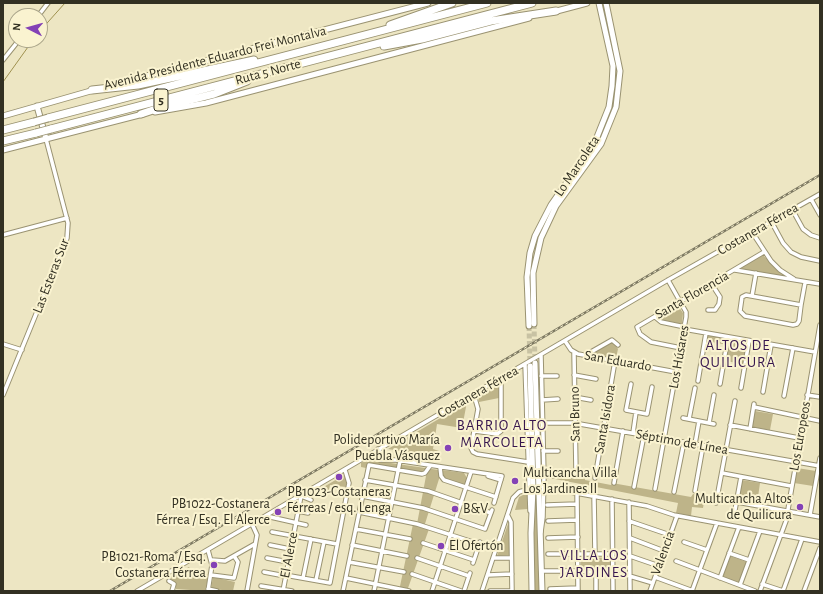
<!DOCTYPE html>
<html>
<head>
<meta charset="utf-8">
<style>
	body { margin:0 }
	#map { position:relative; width:823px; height:594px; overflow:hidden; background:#ede6c3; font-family:"Alegreya Sans",sans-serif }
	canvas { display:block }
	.frame { position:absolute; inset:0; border:4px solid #323022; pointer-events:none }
	.north { position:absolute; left:8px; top:8px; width:40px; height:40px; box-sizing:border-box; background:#faf3d0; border:1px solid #aaa58a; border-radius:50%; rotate:276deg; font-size:11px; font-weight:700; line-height:16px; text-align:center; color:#323022 }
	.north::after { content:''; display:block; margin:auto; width:14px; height:18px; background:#8442b6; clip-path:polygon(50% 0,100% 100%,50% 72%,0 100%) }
</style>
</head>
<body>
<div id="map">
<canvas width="823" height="594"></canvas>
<div class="frame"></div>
<div class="north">N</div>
</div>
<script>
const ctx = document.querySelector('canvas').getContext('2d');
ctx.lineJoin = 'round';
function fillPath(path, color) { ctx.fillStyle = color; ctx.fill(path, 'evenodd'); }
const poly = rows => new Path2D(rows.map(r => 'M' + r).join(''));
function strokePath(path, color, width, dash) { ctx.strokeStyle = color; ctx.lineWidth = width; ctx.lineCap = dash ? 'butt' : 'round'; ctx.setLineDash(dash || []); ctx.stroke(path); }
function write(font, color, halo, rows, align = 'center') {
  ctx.font = font + ' "Alegreya Sans",sans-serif'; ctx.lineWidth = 4; ctx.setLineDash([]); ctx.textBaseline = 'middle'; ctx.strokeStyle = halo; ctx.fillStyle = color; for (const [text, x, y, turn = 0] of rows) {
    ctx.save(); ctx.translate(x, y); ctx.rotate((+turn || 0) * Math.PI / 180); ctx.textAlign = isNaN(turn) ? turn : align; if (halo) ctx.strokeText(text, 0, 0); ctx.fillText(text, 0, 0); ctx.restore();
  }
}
fillPath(poly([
	[763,255,776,269,791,279,741,270,742,267],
	[678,306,683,313,682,324,665,321,659,318],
	[707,335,747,342,744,364,725,361,728,345,706,341],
	[613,341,618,349,616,358,592,354],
	[499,385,499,398,479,402,478,397],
	[464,404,466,407,462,428,437,424,433,449,439,451,438,457,388,449],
	[755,411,773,414,770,430,752,427],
	[371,457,377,461,439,470,439,479,424,527,429,529,407,591,399,591,413,524,417,524,426,476,423,472,368,464,366,468,361,467,361,463],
	[797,468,816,471,813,486,794,483],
	[442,470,464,473,467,478,465,485,443,478],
	[578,473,585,474,585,480,611,485,612,483,691,497,693,494,705,496,703,508,692,507,691,516,676,513,678,503,550,478,576,477],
	[344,475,347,481,346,487,330,485,327,497,310,495],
	[742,480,760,483,757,504,739,500],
	[538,492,541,591,535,591,533,494],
	[525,494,528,496,528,509,515,510,519,497],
	[509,521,509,555,497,556],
	[730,556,747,562,739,583,722,577],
	[610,557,610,572,581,569,581,559],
	[189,567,194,576,201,577,203,574,209,575,205,591,176,589,176,584,171,581,170,577],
	[213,577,235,582,233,591,211,589]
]), '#beb489');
strokePath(poly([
	[40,31,65,3],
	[3,82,33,40]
]), '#9f914f', 1);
strokePath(poly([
	[534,324,535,362],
	[529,326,530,365]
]), '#c8c2a3', 5, [5, 2.5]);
const street = poly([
	[38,16,48,3],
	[3,60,19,40],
	[811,199,820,215],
	[792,209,803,229,811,235,820,238],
	[771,221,783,243,791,252,801,257,820,261],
	[752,232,771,261,780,270,794,279],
	[3,235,67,218],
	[735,270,820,284],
	[752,296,756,273],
	[801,305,746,295,742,297,740,311,745,316,793,325,797,324,799,321,801,305,805,283],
	[708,310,715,310,719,304,720,297,711,283],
	[655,317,661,322,685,327],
	[684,329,815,352],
	[565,341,571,350,578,354,676,372],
	[3,344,22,350],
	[681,348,651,342,640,334,637,327,764,252],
	[541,355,544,476,543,517,541,532],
	[589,356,591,352,612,340,618,345],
	[525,364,530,511],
	[574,375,596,379],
	[541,376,557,376],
	[698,381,706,333],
	[631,384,626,410,647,414,652,387],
	[720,384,728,337],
	[741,388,749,341],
	[763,392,771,345],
	[3,395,67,238,68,223,46,139],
	[474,395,478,409,471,448,473,452,477,454,528,462],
	[807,395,820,397],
	[784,396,793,348],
	[574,397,591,400],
	[542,400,558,399],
	[754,407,820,421],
	[683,418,714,424],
	[689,419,695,388],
	[543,423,574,423,820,466],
	[709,423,714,395],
	[730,425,799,438],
	[750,429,754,404],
	[475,431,497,434,501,431,501,379],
	[633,433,636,412],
	[695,444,699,421],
	[378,449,386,459],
	[543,451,558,451],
	[372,454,380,460,396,460,502,476,494,503],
	[440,467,441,476,444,480,496,497],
	[722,473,791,486],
	[488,476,501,480],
	[544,476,572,476,576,472,574,353],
	[595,478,615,361],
	[365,480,428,491,491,513],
	[539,483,543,487,647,506,674,515,820,542],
	[614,483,623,431],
	[634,487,644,435],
	[655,489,686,317,686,312,668,280],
	[695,491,703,446],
	[674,492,684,442],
	[577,493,578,591],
	[301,496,311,500],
	[362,496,423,508,485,529],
	[594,496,595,555],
	[612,499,613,591],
	[629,502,630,591],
	[737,502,820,517],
	[716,503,735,401],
	[547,505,577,504],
	[735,510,741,477],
	[298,511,308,513],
	[359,512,417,524,479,544],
	[810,515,820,458],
	[266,516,306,525],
	[508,516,511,522,512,591],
	[548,521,577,520],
	[629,521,670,535],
	[356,529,410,539],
	[485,529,492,510],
	[272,532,337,544],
	[548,538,578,537],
	[630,538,664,551],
	[684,542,707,550],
	[423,543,474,560],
	[270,545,290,549],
	[352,545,407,556],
	[729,553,749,560],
	[548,554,613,554],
	[630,556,659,566],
	[267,558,288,562],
	[417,558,469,576],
	[493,558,511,558],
	[212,560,225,561,255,544],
	[676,561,755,591],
	[349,562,404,572],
	[473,563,480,542],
	[542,571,578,571,626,575,653,583],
	[264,572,285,576],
	[596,572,596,591],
	[412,574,461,591],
	[211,575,234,578,238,562,234,556],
	[285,575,330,583,349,483,345,470],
	[488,575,512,574],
	[655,577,693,591],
	[303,578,311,539],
	[346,578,409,591],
	[720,578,739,527],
	[316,580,324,542],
	[169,581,174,584,172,591],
	[762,584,783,591],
	[740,585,760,531],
	[261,586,292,591],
	[208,589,217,591],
	[550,589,578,588],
	[137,591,668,280,820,194],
	[208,591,212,565,208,550],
	[247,591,257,535,252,524],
	[283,591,301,496],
	[343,591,369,465,422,474,425,473,430,466],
	[374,591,400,461],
	[432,591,471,472],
	[464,591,470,573],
	[482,591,513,498,519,492,529,489],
	[490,591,512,591],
	[650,591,677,516],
	[692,591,717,523],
	[760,591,786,521,820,325],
	[783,591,802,539],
	[804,591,820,548]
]);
const secondary = poly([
	[553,12,587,3],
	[112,85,428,3],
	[37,106,46,139],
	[155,112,206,103,529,18],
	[3,116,94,90],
	[3,150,143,114],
	[534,324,533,273,541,238,556,206,601,144,616,107,620,71,606,3],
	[529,326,527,277,530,253,535,236,551,205,595,142,609,107,612,86,613,66,599,3],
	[535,363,542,591],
	[530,366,533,489,531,533,532,591]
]);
const highway = poly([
	[390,25,452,3],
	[384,46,422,39,491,21,556,11],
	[92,90,138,85,254,60],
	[141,114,162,107,214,94,247,81],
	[48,118,487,3],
	[51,129,532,3],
	[3,130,34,122],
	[3,141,36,133]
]);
strokePath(street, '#9a9372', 5.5);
strokePath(secondary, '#9a9372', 7);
strokePath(highway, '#9a9372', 9);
strokePath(street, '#fff', 3.5);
strokePath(secondary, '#fff', 5);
strokePath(highway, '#fff', 7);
const rail = poly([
	[110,591,820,175]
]);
strokePath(rail, '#7d7962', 2.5);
strokePath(rail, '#faf3d0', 1, [3]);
const highwayBridge = poly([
	[34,122,48,118],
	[36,133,51,129]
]);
strokePath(highwayBridge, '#9a9372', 9, []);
strokePath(highwayBridge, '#fff', 7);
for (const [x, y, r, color] of [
	[448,448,4,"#8442b6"],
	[339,477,4,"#8442b6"],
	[515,481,4,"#8442b6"],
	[800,507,4,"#8442b6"],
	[455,509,4,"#8442b6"],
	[278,512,4,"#8442b6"],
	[441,546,4,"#8442b6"],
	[214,565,4,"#8442b6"]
]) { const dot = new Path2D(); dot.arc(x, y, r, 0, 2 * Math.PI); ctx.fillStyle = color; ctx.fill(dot); strokePath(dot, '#faf3d0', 1.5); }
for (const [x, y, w] of [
	[161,100,14]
]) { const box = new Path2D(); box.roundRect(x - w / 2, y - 11, w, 22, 3); ctx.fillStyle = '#faf3d0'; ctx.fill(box); strokePath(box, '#323022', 1); }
write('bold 13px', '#323022', null, [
	["5",161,100]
]);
write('14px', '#323022', '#faf3d0', [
	["Avenida Presidente Eduardo Frei Montalva",215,58,-14],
	["Ruta 5 Norte",268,72,-15],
	["Lo Marcoleta",577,166,-56],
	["Costanera Férrea",758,229,-30],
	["Las Esteras Sur",51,276,-69],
	["Santa Florencia",692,295,-30],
	["Los Húsares",679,357,-80],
	["San Eduardo",618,361,10],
	["Costanera Férrea",478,392,-30],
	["San Bruno",575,414,-91],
	["Santa Isidora",605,419,-80],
	["Los Europeos",800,436,-80],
	["Séptimo de Línea",682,442,10],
	["Valencia",663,553,-70],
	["El Alerce",289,555,-79]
]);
write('14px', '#323022', '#faf3d0', [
	["Polideportivo María",440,440],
	["Puebla Vásquez",440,456],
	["Multicancha Villa",523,473,"left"],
	["Los Jardines II",523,489,"left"],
	["PB1023-Costaneras",339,492,"center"],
	["Férreas / esq. Lenga",339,508,"center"],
	["Multicancha Altos",792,499],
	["de Quilicura",792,515],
	["PB1022-Costanera",270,504],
	["Férrea / Esq. El Alerce",270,520],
	["B&V",463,509,"left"],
	["El Ofertón",449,546,"left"],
	["PB1021-Roma / Esq.",206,557],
	["Costanera Férrea",206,573]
], 'right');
ctx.letterSpacing = '1px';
write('15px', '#37174f', '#faf3d0', [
	["ALTOS DE",738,345],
	["QUILICURA",738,362],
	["BARRIO ALTO",502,425],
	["MARCOLETA",502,442],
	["VILLA LOS",594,555],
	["JARDINES",594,572]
]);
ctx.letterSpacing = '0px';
</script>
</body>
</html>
